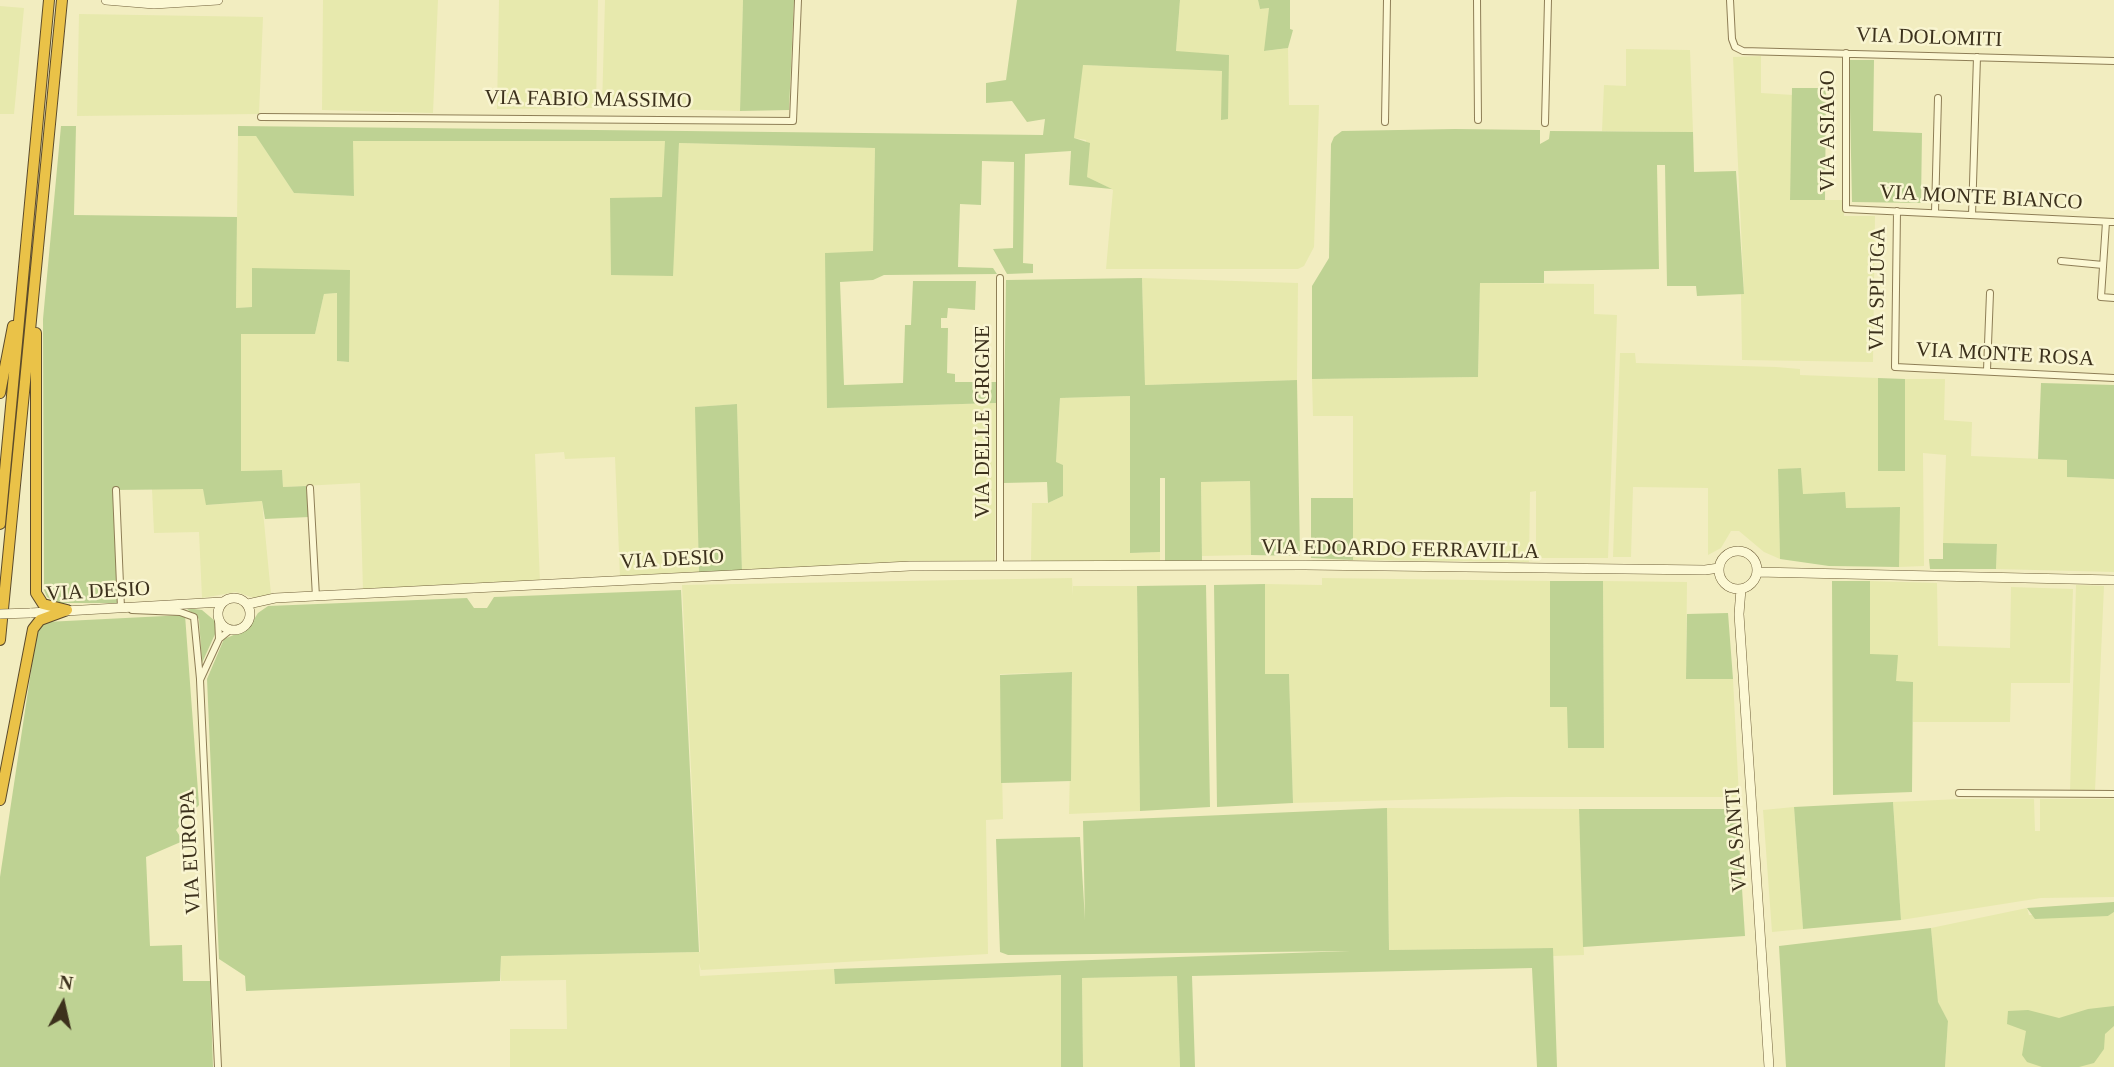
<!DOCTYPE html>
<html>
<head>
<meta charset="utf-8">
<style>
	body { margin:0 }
	#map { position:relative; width:2114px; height:1067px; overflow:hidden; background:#f2edc0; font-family:"Times New Roman",serif }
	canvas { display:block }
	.north { position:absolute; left:28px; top:969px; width:70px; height:70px; -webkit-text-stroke:5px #f9f5d1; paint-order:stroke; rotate:8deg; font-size:19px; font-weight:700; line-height:28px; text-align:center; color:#3c311c }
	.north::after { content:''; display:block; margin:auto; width:24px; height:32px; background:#3c311c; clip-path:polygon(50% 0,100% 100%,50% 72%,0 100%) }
</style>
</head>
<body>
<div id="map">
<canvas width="2114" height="1067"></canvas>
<div class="north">N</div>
</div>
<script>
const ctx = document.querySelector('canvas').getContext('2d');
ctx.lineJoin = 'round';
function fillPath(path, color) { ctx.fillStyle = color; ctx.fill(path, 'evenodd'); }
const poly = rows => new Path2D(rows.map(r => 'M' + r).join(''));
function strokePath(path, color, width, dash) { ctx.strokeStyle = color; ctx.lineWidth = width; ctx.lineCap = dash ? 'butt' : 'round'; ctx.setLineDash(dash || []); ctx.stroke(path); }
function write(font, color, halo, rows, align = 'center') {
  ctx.font = font + ' "Times New Roman",serif'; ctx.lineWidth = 5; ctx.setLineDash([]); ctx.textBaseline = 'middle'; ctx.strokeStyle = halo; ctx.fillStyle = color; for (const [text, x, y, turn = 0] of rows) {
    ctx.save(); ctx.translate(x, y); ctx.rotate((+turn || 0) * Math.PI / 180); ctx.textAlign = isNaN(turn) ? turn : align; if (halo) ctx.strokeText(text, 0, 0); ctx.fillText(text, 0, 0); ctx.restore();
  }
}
fillPath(poly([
	[323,0,438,0,433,113,322,110],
	[499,0,598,0,596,108,497,109],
	[605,0,743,0,740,111,602,107],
	[1180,0,1258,0,1260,9,1269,8,1265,51,1288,48,1289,105,1319,105,1314,247,1304,266,1298,269,1106,269,1113,190,1087,177,1086,140,1074,138,1082,65,1223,71,1222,120,1229,55,1176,52],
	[0,6,24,8,14,114,0,114],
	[79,14,263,17,259,114,77,116],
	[1626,49,1690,50,1693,132,1602,131,1604,85,1626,86],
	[1761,56,1761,93,1793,95,1790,200,1844,200,1844,216,1875,216,1873,362,1742,360,1741,294,1744,293,1733,57],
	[238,136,256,136,294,193,354,196,352,141,666,141,662,197,672,276,679,143,875,148,873,252,826,253,828,408,996,403,995,561,742,572,737,404,696,407,699,573,620,577,615,457,565,459,564,452,535,454,540,583,363,591,360,483,283,487,282,470,241,471,241,334,315,334,324,294,338,293,337,361,349,362,349,271,252,269,252,307,236,308],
	[1142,278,1298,283,1297,380,1145,385],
	[1480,283,1594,284,1594,314,1617,315,1608,558,1536,558,1536,491,1530,492,1529,562,1353,560,1353,416,1313,416,1312,379,1478,377],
	[1620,353,1635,353,1636,363,1776,367,1800,369,1800,375,1878,378,1878,470,1905,470,1905,379,1945,379,1944,420,1972,422,1971,456,2067,460,2068,477,2114,479,2114,572,1996,569,1997,544,1943,543,1946,455,1923,453,1924,566,1899,567,1899,507,1845,508,1845,492,1802,494,1801,468,1778,470,1780,559,1764,552,1739,531,1731,531,1721,548,1708,555,1708,488,1633,487,1631,557,1613,557],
	[1130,396,1130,553,1160,552,1160,562,1031,561,1032,503,1048,503,1063,496,1056,462,1060,398],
	[1250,481,1251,555,1202,556,1201,482],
	[152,489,203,489,207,505,262,501,271,594,254,598,236,592,202,598,199,532,154,533],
	[1072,578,1073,596,1073,586,1137,586,1140,811,1069,814,1072,672,1000,674,1003,819,986,820,988,954,701,970,699,963,700,976,834,969,835,984,1062,975,1061,1067,510,1067,510,1029,567,1029,566,980,501,981,501,956,700,952,682,585],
	[1322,578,1550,581,1550,706,1568,707,1569,748,1604,747,1603,581,1687,582,1686,678,1733,679,1739,797,1507,797,1293,803,1289,675,1265,674,1265,584,1322,585],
	[1870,581,1937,583,1938,646,2010,648,2011,587,2073,589,2070,683,2011,683,2010,722,1913,722,1913,683,1896,681,1870,655],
	[2076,585,2104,586,2095,791,2070,791],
	[1961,799,2034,799,2035,831,2040,831,2040,799,2114,799,2114,897,2041,898,1901,920,1893,802],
	[1794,807,1803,929,1772,932,1763,810],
	[1387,808,1579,809,1584,955,1553,956,1552,948,1389,950],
	[2027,908,2029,915,2108,916,2114,912,2114,1067,1945,1067,1948,1021,1938,1003,1931,928],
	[1177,976,1180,1067,1083,1067,1082,978]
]), '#e7e9ad');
fillPath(poly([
	[743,0,794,0,789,110,740,111],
	[1017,0,1180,0,1176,51,1229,55,1228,119,1221,120,1222,71,1083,65,1074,138,1090,143,1087,177,1112,189,1069,185,1071,151,1025,154,1023,263,1033,264,1033,273,1007,274,993,249,1013,248,1014,162,982,161,981,205,960,204,958,267,993,268,997,274,884,275,873,280,840,282,844,385,903,383,905,325,911,325,913,281,976,281,975,310,948,308,947,318,941,318,941,328,948,328,947,373,955,374,955,382,996,382,996,403,827,408,825,253,873,251,875,148,679,143,673,276,611,275,610,198,662,197,665,141,353,141,354,196,294,193,256,136,238,136,238,126,1043,135,1045,119,1027,122,1012,101,986,103,986,83,1006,80],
	[1258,0,1290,0,1290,29,1293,30,1288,48,1264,51,1269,8,1260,9],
	[1849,60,1874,60,1873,131,1922,133,1921,203,1852,202],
	[1792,88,1826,88,1825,200,1790,200],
	[61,126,76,126,74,215,237,217,236,308,252,307,252,268,350,270,349,362,337,361,337,293,324,294,315,334,241,334,241,471,282,470,283,487,306,486,309,517,265,519,262,501,206,505,203,489,114,490,117,603,58,603,47,597,44,590,43,319],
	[1455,129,1540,130,1540,144,1549,139,1550,131,1693,132,1694,172,1736,171,1744,294,1697,296,1696,286,1667,286,1665,165,1657,165,1659,269,1544,271,1544,283,1480,283,1478,377,1312,379,1312,286,1329,258,1331,144,1334,137,1342,131],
	[1142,278,1145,385,1297,380,1300,556,1251,555,1250,481,1201,482,1202,561,1165,562,1165,478,1160,478,1160,552,1130,553,1130,396,1060,398,1056,462,1063,465,1063,496,1048,503,1047,482,1003,483,1006,280],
	[1878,378,1905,379,1905,471,1878,471],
	[2041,383,2114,385,2114,479,2067,477,2067,460,2038,459],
	[737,404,742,572,699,573,695,407],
	[1801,468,1803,494,1845,492,1846,508,1900,507,1899,567,1829,566,1780,559,1778,469],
	[1311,498,1353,498,1353,560,1311,558],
	[1943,543,1997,544,1996,569,1930,569,1929,559,1943,559],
	[1550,581,1603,581,1604,748,1568,748,1567,707,1550,707],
	[1832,581,1870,581,1870,654,1898,655,1896,681,1913,682,1912,792,1833,795],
	[1265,584,1265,674,1289,674,1293,803,1217,807,1214,585],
	[1206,585,1210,807,1140,811,1137,586],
	[681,590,699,952,501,956,500,981,246,991,245,976,219,959,207,679,224,639,248,629,258,613,268,606,467,598,474,608,487,608,494,597],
	[186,608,202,610,215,621,216,632,202,663,199,619],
	[1728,613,1733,679,1686,679,1687,614],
	[185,615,199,805,176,830,183,841,146,857,150,946,182,945,183,981,210,981,213,1067,0,1067,0,877,37,631,46,622],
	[1072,672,1071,781,1001,783,1000,675],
	[1893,802,1901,920,1803,929,1794,807],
	[1387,808,1389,950,1553,948,1557,1067,1537,1067,1532,968,1192,976,1195,1067,1180,1067,1177,976,1082,978,1083,1067,1061,1067,1061,975,835,984,834,969,1350,951,1008,955,1000,952,996,839,1080,837,1085,920,1083,821],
	[1579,809,1737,809,1745,936,1583,947],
	[2114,902,2114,912,2108,916,2035,919,2027,908],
	[1931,928,1938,1002,1948,1021,1945,1067,1786,1067,1779,946],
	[2114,1006,2114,1026,2105,1034,2104,1049,2094,1063,2079,1067,2042,1067,2027,1062,2022,1055,2026,1031,2007,1024,2008,1011,2028,1010,2059,1018,2088,1009]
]), '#bed293');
const street = poly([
	[1477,0,1478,120],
	[1730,0,1732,39,1735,47,1743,51,2114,61],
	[1846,53,1846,209,2114,222],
	[261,117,793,121,798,0],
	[1385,122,1387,0],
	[1545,123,1548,0],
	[1897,211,1895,367,2114,378],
	[1935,212,1938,98],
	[1972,215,1977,57],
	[2106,222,2101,297,2114,298],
	[2061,261,2103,265],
	[1000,278,1000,565],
	[1987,370,1990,293],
	[310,488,316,597],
	[116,490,121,608],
	[132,610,180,612,194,617,200,679],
	[219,639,230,630],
	[1959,793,2114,794],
	[218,1067,200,680,219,639,218,618]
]);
const secondary = poly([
	[106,0,154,4,218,0],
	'1719 570a19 19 0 1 1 38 0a19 19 0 1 1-38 0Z',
	[1757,572,2114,580],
	[1741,589,1739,614,1769,1067],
	'218 614a16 16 0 1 1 32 0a16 16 0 1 1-32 0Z',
	[248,604,275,598,910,566,1305,565,1705,570,1719,568],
	[30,613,222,602]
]);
const highway = poly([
	[36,333,36,593,43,604,67,610],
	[0,393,13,326],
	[0,524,49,0],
	[0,640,62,0],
	[0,800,33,629,40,620,67,610]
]);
strokePath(street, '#8e7e56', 8);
strokePath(secondary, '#6f5f39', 10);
strokePath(highway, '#5b4a2b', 12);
strokePath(street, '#fcf8d4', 6);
strokePath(secondary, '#fcf8d4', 9);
strokePath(highway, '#eac248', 10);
const secondaryBridge = poly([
	[0,614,30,613]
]);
strokePath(secondaryBridge, '#6f5f39', 10, []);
strokePath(secondaryBridge, '#fcf8d4', 9);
write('21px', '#3c311c', '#f9f5d1', [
	["VIA DOLOMITI",1929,38,2],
	["VIA FABIO MASSIMO",588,100,1],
	["VIA ASIAGO",1828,131,-90],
	["VIA MONTE BIANCO",1981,198,3],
	["VIA SPLUGA",1878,289,-89],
	["VIA MONTE ROSA",2005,355,3],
	["VIA DELLE GRIGNE",983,422,-90],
	["VIA EDOARDO FERRAVILLA",1400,550,1],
	["VIA DESIO",672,560,-3],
	["VIA DESIO",98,592,-3],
	["VIA SANTI",1737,840,-94],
	["VIA EUROPA",191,852,-93]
]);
</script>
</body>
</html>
